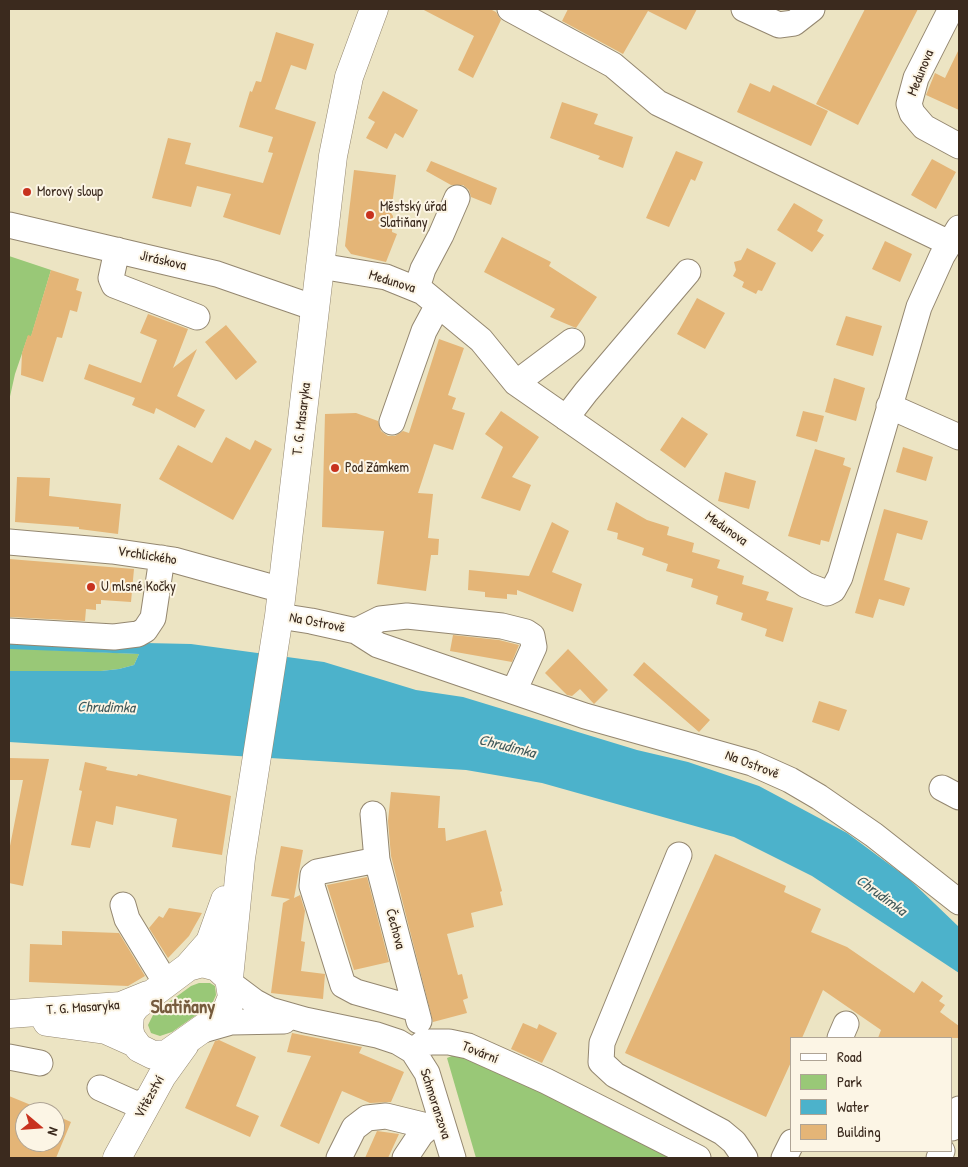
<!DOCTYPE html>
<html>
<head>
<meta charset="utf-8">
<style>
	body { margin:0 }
	#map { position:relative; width:968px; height:1167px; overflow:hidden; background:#ece4c3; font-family:"Patrick Hand",sans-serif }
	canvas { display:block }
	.frame { position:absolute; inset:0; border:10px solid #3b2a1e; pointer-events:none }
	.legend { position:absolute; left:790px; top:1037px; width:162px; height:115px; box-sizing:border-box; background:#fcf5e5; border:1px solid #afa495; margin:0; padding:6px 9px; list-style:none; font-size:15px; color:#3b2a1e }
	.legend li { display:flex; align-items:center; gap:10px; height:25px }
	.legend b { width:25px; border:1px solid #afa495 }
	.north { position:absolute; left:15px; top:1102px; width:50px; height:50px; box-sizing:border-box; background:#fcf5e5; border:1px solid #afa495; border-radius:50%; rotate:108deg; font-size:14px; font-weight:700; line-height:20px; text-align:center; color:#3b2a1e }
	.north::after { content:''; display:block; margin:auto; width:18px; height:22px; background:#c8321e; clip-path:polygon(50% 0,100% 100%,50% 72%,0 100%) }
</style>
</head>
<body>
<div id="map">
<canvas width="968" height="1167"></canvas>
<div class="frame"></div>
<ul class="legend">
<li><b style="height:6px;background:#fff"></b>Road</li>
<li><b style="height:14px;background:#99c877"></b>Park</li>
<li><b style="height:14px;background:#4cb2cb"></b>Water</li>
<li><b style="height:14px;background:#e4b577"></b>Building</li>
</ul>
<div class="north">N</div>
</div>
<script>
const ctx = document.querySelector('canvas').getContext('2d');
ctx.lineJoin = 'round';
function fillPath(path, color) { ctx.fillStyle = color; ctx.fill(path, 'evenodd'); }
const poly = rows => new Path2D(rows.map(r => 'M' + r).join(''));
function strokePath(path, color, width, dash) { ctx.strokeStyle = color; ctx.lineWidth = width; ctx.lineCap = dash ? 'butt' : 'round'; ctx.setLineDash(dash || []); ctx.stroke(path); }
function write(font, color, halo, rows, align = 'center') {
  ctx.font = font + ' "Patrick Hand",sans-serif'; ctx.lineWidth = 4; ctx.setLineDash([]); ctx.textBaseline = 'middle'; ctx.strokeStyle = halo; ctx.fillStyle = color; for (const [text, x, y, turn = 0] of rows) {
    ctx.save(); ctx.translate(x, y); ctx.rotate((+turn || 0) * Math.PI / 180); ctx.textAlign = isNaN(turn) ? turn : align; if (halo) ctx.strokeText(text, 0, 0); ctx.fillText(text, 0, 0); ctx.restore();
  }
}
fillPath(poly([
	[9,256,51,270,31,337,28,336,15,374,9,401],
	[9,649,29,649,139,654,134,665,119,669,101,671,9,671],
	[199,983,210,983,215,986,216,995,212,1004,172,1032,160,1036,151,1033,148,1025,154,1013,191,986],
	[464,1051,678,1158,476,1158,447,1058]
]), '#99c877');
fillPath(poly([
	[9,640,191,644,324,662,416,690,463,697,637,750,688,762,759,786,847,833,909,879,959,927,959,973,812,876,734,837,542,783,466,770,9,742,9,671,101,671,119,669,134,665,139,654,9,649]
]), '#4cb2cb');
fillPath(poly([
	[422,9,490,9,496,12,501,20,473,78,458,70,474,36],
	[568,9,697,9,686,30,648,11,623,54,562,21],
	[865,9,918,9,858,125,816,104],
	[276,32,314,44,306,70,291,65,275,109,316,122,280,235,223,217,231,194,197,186,191,207,152,198,168,138,191,143,185,164,263,183,273,153,268,152,273,137,239,127,250,91,252,92,256,81,261,82],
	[959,49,959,110,926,95,935,73,945,78],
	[750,83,770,92,773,85,828,111,811,146,737,112],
	[383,91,418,110,403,138,395,133,387,149,366,138,375,122,368,118],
	[562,102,598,114,594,124,633,137,623,168,598,159,600,156,550,138],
	[676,151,703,162,695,181,691,179,669,227,646,218],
	[932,159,956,172,936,209,911,195],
	[431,161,497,188,491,205,471,197,469,190,463,185,451,185,426,171],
	[354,170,396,175,391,213,393,216,392,232,397,234,386,262,351,254,345,246],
	[794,203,823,220,817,231,824,235,812,252,777,230],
	[502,237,551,262,549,266,597,297,576,328,550,317,555,309,484,272],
	[885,241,912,254,900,282,872,269],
	[747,248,776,263,762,291,758,290,756,294,742,287,744,282,733,276,736,270,734,262,741,260],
	[51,270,79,279,76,290,82,292,77,312,70,310,62,338,57,337,43,382,21,375,22,353,28,335,31,336],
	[697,298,725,313,705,349,677,334],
	[148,314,188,329,173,368,197,349,177,396,205,410,195,428,156,408,154,414,132,405,135,398,84,379,89,364,141,383,157,340,140,333],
	[846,316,882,326,873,356,836,345],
	[226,325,257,362,236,380,205,342],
	[439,339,464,348,448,395,456,398,452,409,465,413,453,450,434,444,418,493,433,494,428,538,439,539,438,555,431,555,426,591,377,584,384,531,322,527,325,414,356,413,378,421,381,431,388,436,395,436,403,431,409,433],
	[834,378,865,388,856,421,825,412],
	[501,411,539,437,512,477,531,485,520,511,481,498,503,447,485,434],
	[803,411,824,416,817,442,796,436],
	[682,417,708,434,685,468,660,450],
	[226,437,250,450,255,440,272,449,233,520,159,479,178,445,212,463],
	[903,447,933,457,926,481,896,472],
	[815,449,845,458,843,465,851,468,829,542,821,540,820,545,788,536],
	[725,472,756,481,749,509,718,501],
	[17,477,50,478,49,496,121,504,118,534,79,529,79,527,15,522],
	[616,502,647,520,669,527,667,535,694,543,692,552,720,560,717,568,744,576,742,584,769,592,766,600,793,608,783,642,765,636,767,629,741,620,743,613,716,604,718,596,691,587,693,579,666,571,668,564,642,555,644,548,617,539,618,533,607,530],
	[884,509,928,521,922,540,897,533,884,580,910,588,904,606,879,599,873,618,855,613],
	[552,522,569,531,552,572,582,584,573,612,517,590,517,595,507,594,507,599,485,597,485,592,468,590,469,570,529,576],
	[9,559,134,569,131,602,101,600,101,604,96,604,96,610,86,609,85,621,9,617],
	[453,635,499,640,519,645,512,662,450,651],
	[568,649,608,690,594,704,580,689,572,696,567,695,545,673],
	[644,662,710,720,699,732,633,675],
	[819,701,847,710,839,731,812,722],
	[9,758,49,759,23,886,9,883,9,851,23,780,9,780],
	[85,762,107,767,106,770,137,776,138,774,231,796,222,855,172,847,177,819,116,806,113,825,96,821,90,848,71,845,82,791,79,790],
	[391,792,440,796,438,828,445,828,446,841,486,830,502,891,500,892,503,905,471,913,474,927,447,934,458,975,462,974,468,998,463,1000,467,1013,433,1022,391,856,388,821],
	[281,846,303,850,294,898,300,895,305,911,301,941,305,942,301,971,325,974,323,999,271,993,283,903,290,899,271,896],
	[715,854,786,886,784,892,821,909,811,932,847,947,914,993,922,981,943,996,939,1001,945,1005,940,1012,959,1026,959,1038,878,1038,881,1030,823,990,802,1038,792,1038,792,1060,766,1117,625,1053],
	[367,877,389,962,354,970,327,885],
	[169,908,202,913,189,936,168,958,149,928,159,916,163,918],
	[62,931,119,933,145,976,128,986,29,982,30,944,62,945],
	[523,1023,537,1029,539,1024,557,1033,542,1063,511,1049],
	[292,1033,362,1047,359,1053,404,1072,391,1102,370,1103,342,1091,319,1144,280,1126,311,1056,287,1052],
	[219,1040,256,1057,236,1106,259,1116,250,1137,185,1108,215,1041],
	[9,1096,48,1112,25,1112,25,1142,55,1142,55,1115,71,1122,56,1158,9,1158],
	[377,1131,399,1134,388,1158,365,1158]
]), '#e4b577');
const minor = poly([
	[510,9,613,65,658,103,949,243],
	[744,9,779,25,794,23,812,9],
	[951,9,916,78,909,104,912,113,924,127,959,146],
	[9,225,217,274,315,308],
	[117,250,111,278,114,285,197,317],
	[320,266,386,277,423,292,481,340,516,383,806,585,827,593,833,590,840,577,919,307,942,256,959,228],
	[417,288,423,269,441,235,457,198],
	[516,383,572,341],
	[889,406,959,437],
	[566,418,586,392,688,272],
	[392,422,424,331,438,305],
	[9,542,112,551,174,560,282,590],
	[279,616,311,621,356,631,378,645,585,716,752,763,790,780,819,797,874,835,959,902],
	[9,631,114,637,138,634,145,630,153,618,162,558],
	[356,631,380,619,407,616,502,626,526,632,532,636,534,647,514,691],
	[942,788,959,797],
	[373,814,377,860,419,1021],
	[679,855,602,1043,601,1062,615,1075,722,1132,734,1142,745,1158],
	[377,860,317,872,313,875,312,886,343,985,356,992,416,1009],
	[123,905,127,919,166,983],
	[231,984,255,1002,270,1010,305,1020,377,1035,398,1042,413,1051,427,1073,453,1158],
	[203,1030,231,1022,284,1021],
	[840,1038,846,1024],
	[413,1051,423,1043,431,1042,449,1042,468,1046,546,1081,698,1158],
	[9,1057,40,1063],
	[100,1088,136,1104,148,1100],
	[952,1128,959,1109],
	[339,1158,354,1128,367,1118,386,1116,431,1127],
	[405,1158,421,1134,428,1128,442,1124],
	[784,1158,792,1142],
	[939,1158,942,1151]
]);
const major = poly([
	[202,963,217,967,229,978,232,997,226,1012,167,1054,153,1055,139,1048,131,1037,129,1028,130,1014,136,1006,188,967,202,963],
	[188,967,210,942,225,900],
	[229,978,241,858,279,616,333,156,349,77,374,9],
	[9,1014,121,1006,148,995],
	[47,1022,106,1030,135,1043],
	[117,1158,162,1076,185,1044]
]);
strokePath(minor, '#948770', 27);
strokePath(major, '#948770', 29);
strokePath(minor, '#fff', 25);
strokePath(major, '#fff', 28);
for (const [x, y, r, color] of [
	[27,192,5,"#c8321e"],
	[370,215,5,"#c8321e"],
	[335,468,5,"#c8321e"],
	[91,587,5,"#c8321e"]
]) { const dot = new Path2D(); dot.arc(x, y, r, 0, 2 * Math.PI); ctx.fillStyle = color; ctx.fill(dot); strokePath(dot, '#fcf5e5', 2); }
write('14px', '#3b2a1e', '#fcf5e5', [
	["Medunova",921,73,-68],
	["Jiráskova",163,261,13],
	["Medunova",392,282,17],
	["T. G. Masaryka",302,419,-83],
	["Medunova",726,529,35],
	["Vrchlického",147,556,9],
	["Na Ostrově",317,623,11],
	["Na Ostrově",752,765,21],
	["Čechova",395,929,75],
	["T. G. Masaryka",83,1008,-4],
	["Tovární",480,1053,22],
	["Vítězství",150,1097,-61],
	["Schmoranzova",435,1104,72]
]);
write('14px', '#3b2a1e', '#fcf5e5', [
	["Morový sloup",37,192],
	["Městský úřad",380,207],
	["Slatiňany",380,223],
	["Pod Zámkem",345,468],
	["U mlsné Kočky",101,587]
], 'left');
write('italic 15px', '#415a5b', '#fcf5e5', [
	["Chrudimka",106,708,1],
	["Chrudimka",507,747,14],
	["Chrudimka",881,896,36]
]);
write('bold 19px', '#765b3d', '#fcf5e5', [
	["Slatiňany",183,1008]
]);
</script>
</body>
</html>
